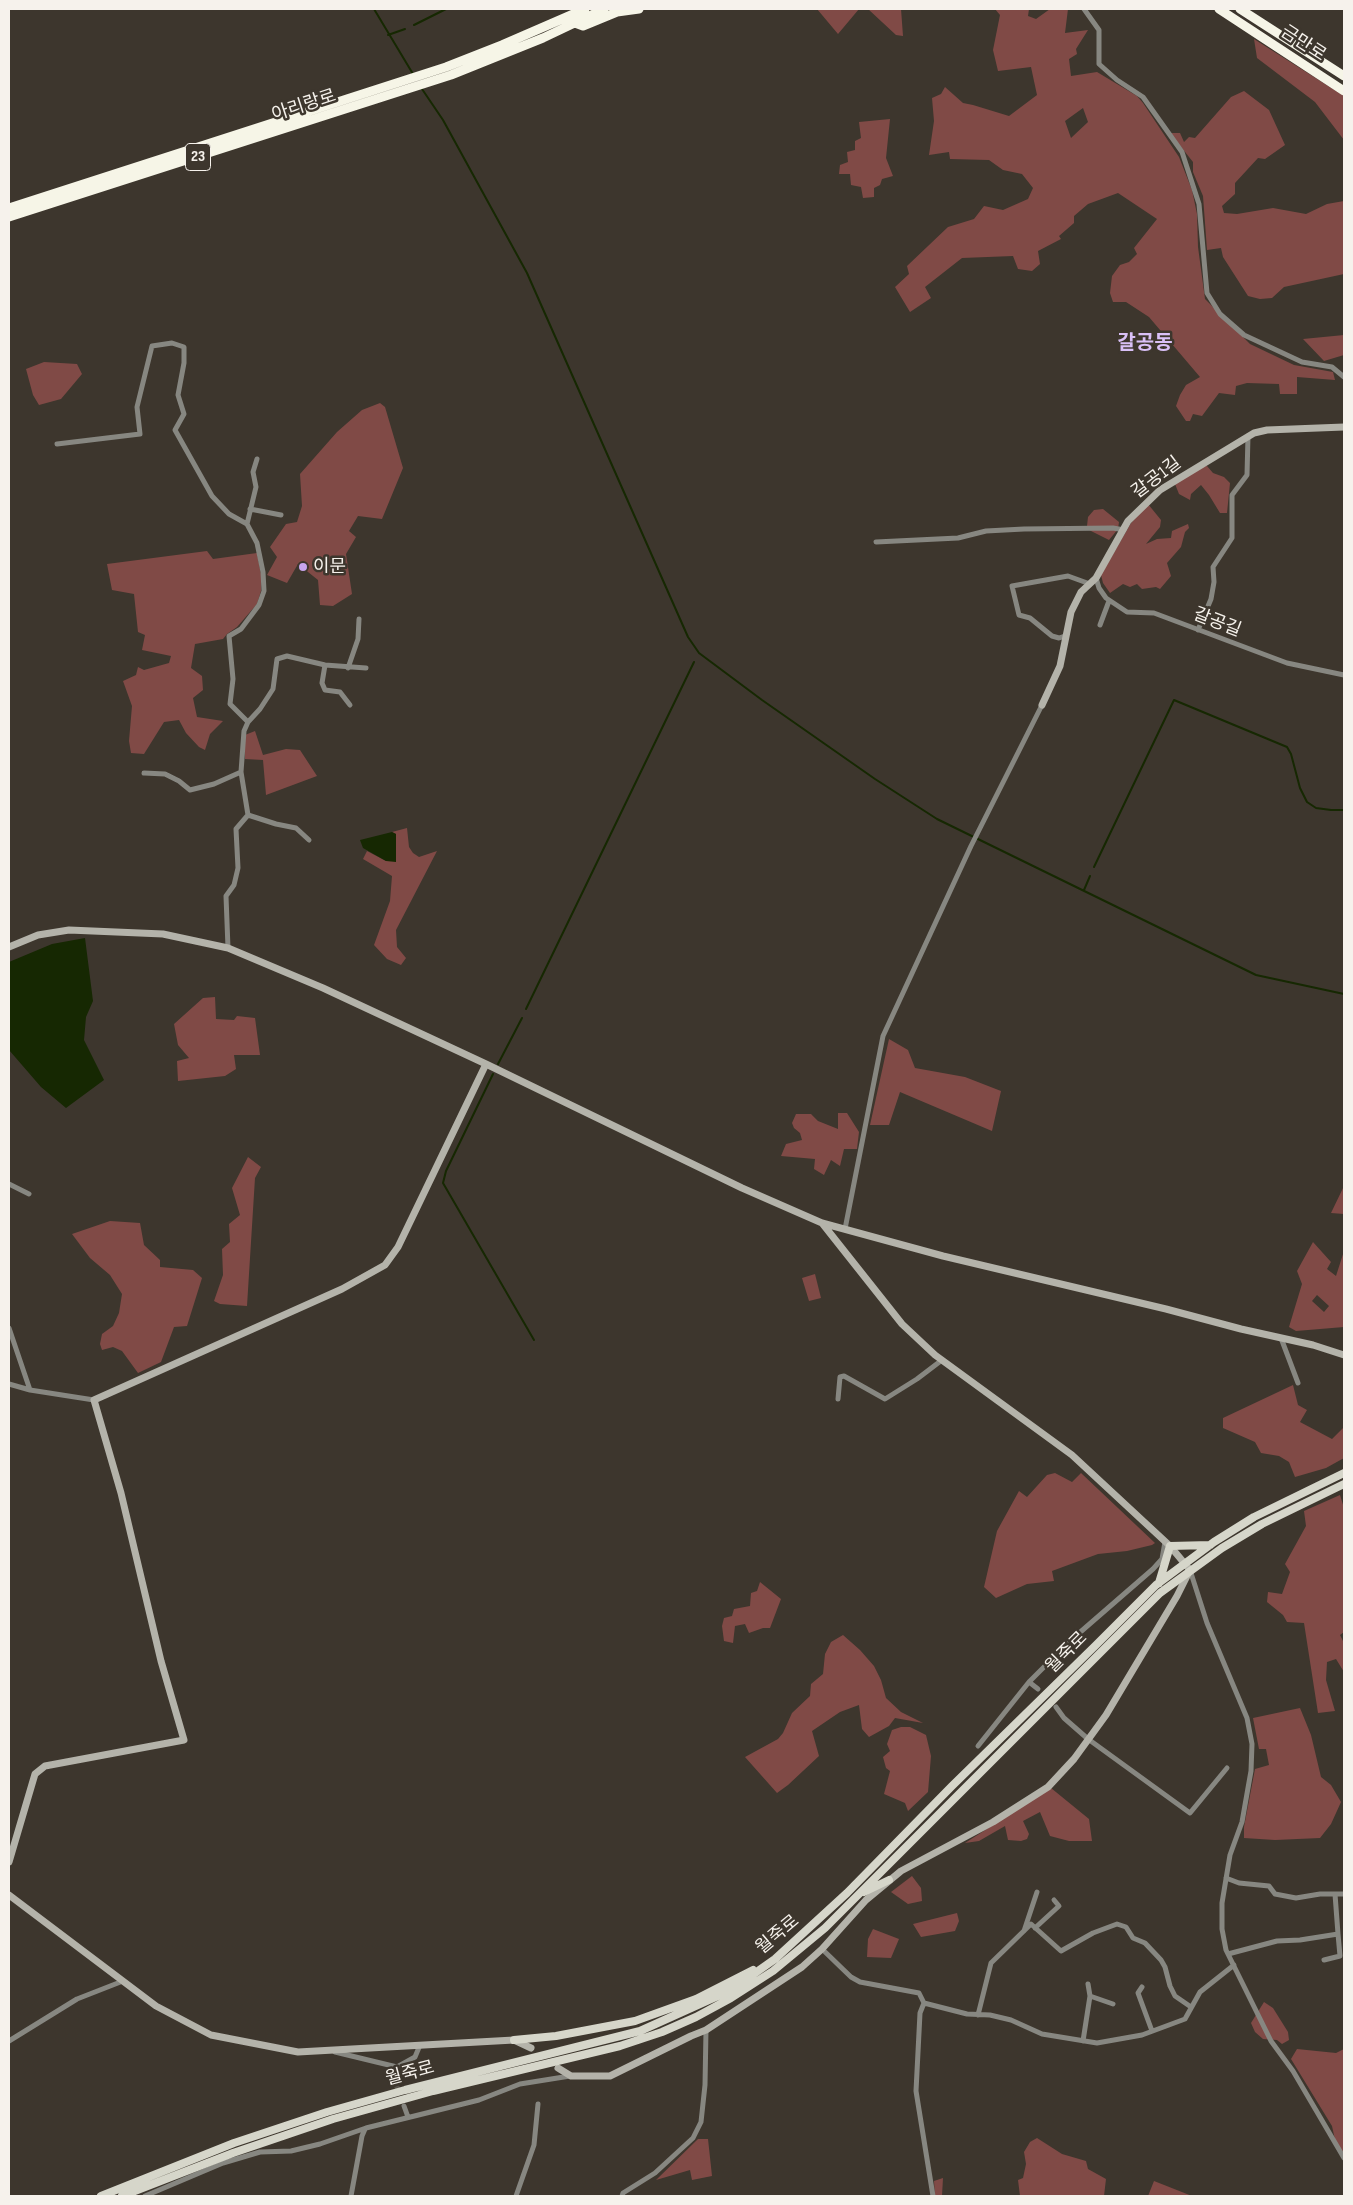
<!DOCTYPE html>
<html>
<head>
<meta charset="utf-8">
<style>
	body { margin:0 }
	#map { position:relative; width:1353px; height:2205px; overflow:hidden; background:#3d362d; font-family:"Sofia Sans Condensed",sans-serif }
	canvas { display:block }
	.frame { position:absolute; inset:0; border:10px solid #f6f2ec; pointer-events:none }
</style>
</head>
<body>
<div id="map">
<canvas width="1353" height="2205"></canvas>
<div class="frame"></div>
</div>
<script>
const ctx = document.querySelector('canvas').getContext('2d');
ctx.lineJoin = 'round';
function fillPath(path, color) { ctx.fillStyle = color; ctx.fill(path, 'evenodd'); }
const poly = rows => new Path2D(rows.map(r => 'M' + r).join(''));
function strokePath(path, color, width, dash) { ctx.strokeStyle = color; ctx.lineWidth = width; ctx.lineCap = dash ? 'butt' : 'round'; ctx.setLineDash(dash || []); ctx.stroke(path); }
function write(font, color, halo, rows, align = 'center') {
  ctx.font = font + ' "Sofia Sans Condensed","Noto Sans KR",sans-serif'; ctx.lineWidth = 5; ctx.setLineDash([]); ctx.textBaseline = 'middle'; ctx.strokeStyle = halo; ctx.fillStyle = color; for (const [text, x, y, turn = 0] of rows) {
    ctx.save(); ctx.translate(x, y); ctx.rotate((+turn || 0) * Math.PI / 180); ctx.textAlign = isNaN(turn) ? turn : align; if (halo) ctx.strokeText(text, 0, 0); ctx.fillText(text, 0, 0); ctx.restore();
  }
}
fillPath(poly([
	[817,9,859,9,838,34],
	[868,9,901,9,903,36,896,35],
	[995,9,1029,9,1028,16,1036,19,1050,9,1068,9,1065,33,1088,30,1076,49,1077,54,1069,59,1071,76,1097,72,1137,96,1143,103,1179,157,1192,190,1197,214,1198,247,1205,299,1250,344,1294,365,1333,372,1335,380,1297,377,1297,394,1280,394,1279,384,1247,383,1236,386,1235,395,1219,393,1202,416,1193,414,1190,421,1186,421,1176,406,1180,395,1186,385,1200,377,1149,317,1126,302,1113,302,1110,293,1112,276,1120,265,1129,262,1137,254,1134,248,1157,219,1118,193,1088,204,1074,216,1074,223,1059,236,1061,239,1038,251,1040,264,1032,271,1018,269,1013,256,962,258,925,287,931,298,910,312,895,287,909,274,907,266,948,227,974,219,984,206,1003,210,1028,199,1033,188,1022,174,1003,170,989,160,950,159,949,152,929,155,934,121,932,98,941,94,945,87,963,103,973,105,1009,116,1037,95,1031,67,998,71,993,50,1000,15],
	[1083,108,1088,122,1071,138,1065,121],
	[1254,39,1344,96,1344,140,1315,102,1257,58],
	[1244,91,1269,110,1285,145,1265,159,1258,158,1235,183,1235,194,1222,206,1224,213,1237,214,1273,208,1306,214,1327,204,1344,201,1344,274,1284,287,1272,298,1260,299,1248,296,1223,257,1221,248,1207,250,1203,196,1193,172,1193,162,1170,133,1180,133,1184,142,1189,137,1195,138,1231,97],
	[890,119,886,158,893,176,882,179,880,185,874,188,874,197,863,198,861,187,851,185,850,174,839,174,840,165,848,162,847,152,855,150,855,141,861,138,859,122],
	[1344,335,1344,355,1324,361,1303,339],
	[44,362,77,364,82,374,61,399,39,405,33,395,26,369],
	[380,403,385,407,403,468,382,519,358,516,349,531,356,537,346,554,352,594,333,606,320,605,318,580,298,564,287,583,267,575,277,557,270,547,286,524,297,522,302,506,300,474,337,432,362,410],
	[1207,466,1213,473,1224,477,1230,483,1227,513,1220,513,1209,495,1201,485,1191,494,1190,500,1179,494,1175,484,1199,467],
	[1148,504,1161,520,1160,527,1146,544,1157,539,1171,538,1172,531,1188,524,1189,528,1185,532,1181,547,1167,563,1171,576,1160,589,1156,587,1142,589,1137,584,1130,587,1123,584,1110,593,1103,583,1101,575,1131,523],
	[1103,509,1119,522,1118,529,1109,540,1089,530,1087,526,1088,517,1094,510],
	[207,551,213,559,257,553,261,574,261,591,257,604,237,627,227,634,223,639,195,644,191,668,202,676,203,690,193,698,197,717,223,721,210,734,205,750,199,747,186,733,179,720,164,722,144,754,131,753,129,741,132,706,123,681,136,675,138,667,144,670,169,663,171,656,142,650,145,635,138,632,134,594,112,590,107,564],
	[255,731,263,755,286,749,300,750,317,776,266,795,263,760,245,759,245,735],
	[407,828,409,847,413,853,419,857,437,851,396,930,397,947,406,958,401,965,387,959,374,945,390,901,392,876,363,859,367,851,386,861,396,834,392,832],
	[215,997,216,1019,234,1020,237,1016,255,1018,260,1055,234,1055,236,1069,225,1076,178,1081,177,1061,189,1058,178,1045,174,1024,203,998],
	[889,1039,908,1050,915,1068,965,1077,1001,1091,992,1131,900,1092,889,1125,870,1125],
	[838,1113,847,1113,859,1132,857,1149,844,1149,840,1166,831,1160,824,1175,814,1169,815,1159,781,1156,786,1144,802,1140,800,1133,794,1128,792,1123,796,1114,811,1114,818,1121,838,1129],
	[248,1157,261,1167,255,1178,247,1306,220,1304,214,1301,223,1275,222,1249,230,1242,229,1224,240,1215,232,1188],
	[1344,1186,1344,1214,1331,1213],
	[110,1221,140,1223,144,1245,160,1260,160,1267,193,1270,202,1278,187,1326,174,1327,161,1362,138,1373,122,1351,113,1347,102,1350,100,1344,102,1334,113,1326,119,1313,122,1294,110,1275,90,1258,72,1234],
	[1313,1242,1331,1262,1327,1269,1336,1276,1344,1251,1344,1327,1296,1331,1289,1327,1302,1284,1297,1271],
	[1317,1295,1329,1306,1324,1312,1312,1301],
	[815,1274,821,1298,809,1301,802,1278],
	[1293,1385,1298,1405,1307,1410,1300,1422,1332,1439,1344,1427,1344,1458,1326,1468,1295,1477,1289,1462,1279,1456,1261,1453,1255,1442,1223,1428,1223,1418],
	[1055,1473,1072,1482,1081,1473,1155,1543,1152,1545,1127,1551,1098,1554,1052,1571,1054,1581,1027,1584,996,1598,984,1587,997,1531,1019,1491,1027,1497,1047,1475],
	[1340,1495,1344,1508,1344,1632,1340,1635,1344,1643,1344,1672,1336,1659,1327,1662,1326,1680,1335,1711,1318,1713,1304,1623,1287,1622,1283,1615,1267,1602,1268,1592,1282,1594,1290,1572,1285,1564,1306,1526,1304,1511],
	[760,1582,781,1599,770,1628,763,1628,749,1633,745,1624,735,1626,733,1643,724,1641,722,1626,724,1618,732,1616,734,1609,750,1606,751,1593,757,1591],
	[843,1635,860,1650,874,1666,881,1680,886,1698,901,1712,923,1723,895,1718,889,1726,869,1737,862,1729,859,1705,840,1712,812,1731,819,1756,788,1785,777,1793,745,1757,778,1739,783,1733,792,1713,810,1696,811,1684,823,1674,825,1654,831,1642],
	[1300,1708,1311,1735,1321,1777,1331,1785,1341,1802,1331,1824,1320,1838,1275,1840,1244,1838,1244,1827,1255,1769,1269,1765,1266,1749,1259,1749,1253,1718],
	[901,1727,910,1727,926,1735,931,1756,928,1792,908,1811,905,1803,884,1794,890,1771,886,1768,883,1757,890,1751,887,1744,892,1730],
	[1051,1788,1089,1819,1092,1841,1069,1841,1050,1836,1040,1812,1023,1821,1029,1834,1027,1839,1021,1841,1008,1840,1005,1826,979,1841,965,1843],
	[912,1876,921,1888,922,1901,908,1904,891,1892],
	[957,1913,959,1921,955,1931,921,1937,913,1924],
	[873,1929,899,1939,891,1958,867,1957,868,1939],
	[1264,2002,1273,2008,1288,2032,1289,2040,1282,2044,1277,2040,1263,2039,1255,2032,1251,2023],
	[1297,2049,1336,2053,1344,2049,1344,2156,1336,2144,1332,2126,1291,2059],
	[1037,2138,1062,2154,1086,2161,1088,2169,1106,2179,1104,2196,1020,2196,1018,2180,1023,2178,1026,2164,1024,2152,1030,2142],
	[698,2139,708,2139,712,2176,692,2180,690,2170,656,2180],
	[943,2178,942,2196,935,2196,934,2181],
	[1154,2181,1192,2196,1148,2196]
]), '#804a46');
fillPath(poly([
	[392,832,396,834,396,862,386,861,363,848,360,840],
	[85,938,93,1001,86,1017,84,1040,104,1080,66,1108,41,1087,9,1050,9,962,52,944]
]), '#162802');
strokePath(poly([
	[374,9,413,74],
	[414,25,446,9],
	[388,35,405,29],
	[422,89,443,120,527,273,688,637,699,653,762,700,875,779,937,819,1256,975,1344,994],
	[1094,867,1174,700,1287,747,1291,754,1300,788,1307,802,1316,808,1331,810,1344,810],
	[1084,890,1090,876],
	[526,1009,694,662],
	[498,1064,522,1018],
	[493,1074,446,1171,443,1183,534,1340]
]), '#162802', 2);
strokePath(poly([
	[394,2079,400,2095]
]), '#59524a', 5, [5, 2.5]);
strokePath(poly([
	[1084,9,1099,30,1099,64,1117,80,1143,97,1182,152,1199,204,1207,293,1220,314,1244,335,1302,362,1332,367,1344,377],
	[57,444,140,434,137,407,152,346,172,343,184,347,184,363,178,395,184,414,175,430,212,496,229,514,247,524,257,543,263,572,264,591,259,605,241,629,229,636,233,679,230,704,248,722],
	[250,509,281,515],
	[247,524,256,487,253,472,257,459],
	[876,542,958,538,986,531,1024,529,1113,528,1124,530],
	[1096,578,1099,588,1106,598,1127,612,1154,613,1287,663,1344,675],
	[1100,625,1109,601],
	[1198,630,1211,599,1214,582,1213,567,1232,538,1232,495,1247,475,1248,436],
	[1065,636,1059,638,1052,636,1030,618,1019,615,1012,586,1068,576,1090,584],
	[325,665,322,683,325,690,340,692,350,705],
	[348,668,358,639,359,619],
	[144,773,165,774,179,781,190,790,214,784,241,772],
	[248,815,276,824,296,828,309,840],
	[228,948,226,896,234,885,238,868,236,829,248,815,241,772,244,731,248,722,260,709,273,689,277,659,287,656,325,665,366,668],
	[9,1184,29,1194],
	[845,1229,883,1036,971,846,1042,705],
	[9,1328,30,1390],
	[1281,1338,1298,1383],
	[9,1384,30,1390,94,1400],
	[838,1399,840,1377,844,1376,885,1399,917,1379,942,1360],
	[1190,1570,1207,1623,1247,1718,1252,1744,1251,1771,1242,1822,1230,1855,1222,1903,1222,1929,1226,1950,1271,2041,1293,2071,1344,2158],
	[1029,1682,1038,1689],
	[1056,1707,1064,1718,1088,1739,1190,1813,1227,1768],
	[978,1746,1029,1682,1070,1641,1153,1569,1162,1559,1165,1542],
	[1226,1878,1239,1883,1269,1886,1275,1894,1296,1898,1320,1894,1344,1894],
	[1035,1928,1059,1906,1054,1900],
	[1024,1931,1037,1892],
	[822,1949,851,1977,860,1982,919,1993,924,2003,967,2014,990,2015,1011,2020,1042,2034,1097,2043,1142,2035,1185,2019,1200,1992,1234,1965],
	[1228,1954,1277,1941,1300,1940,1338,1934,1335,1894],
	[1324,1960,1340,1956,1338,1934],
	[1142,1987,1138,1993,1152,2031],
	[1090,1996,1113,2004],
	[924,2003,920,2013,916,2091,933,2196],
	[978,2015,991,1963,1031,1924,1061,1951,1093,1933,1117,1924,1126,1927,1133,1938,1145,1943,1161,1960,1165,1967,1170,1986,1175,1996,1191,2007],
	[9,2041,77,1999,123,1981],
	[1083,2041,1090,1996,1088,1984],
	[335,2052,397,2067,415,2057,420,2045],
	[394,2079,397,2067],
	[404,2106,408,2117],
	[145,2196,223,2163,260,2152,291,2151,320,2144,366,2128,479,2100,520,2084,570,2076],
	[351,2196,362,2136,365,2129],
	[516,2196,534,2145,538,2104],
	[622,2196,623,2193,655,2173,693,2138,701,2122,705,2085,706,2030]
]), '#878781', 5);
strokePath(poly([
	[1042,705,1060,666,1071,612,1081,592,1096,578,1128,521,1160,490,1254,433,1267,430,1344,427],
	[9,947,38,935,69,930,163,934,228,948,323,988,486,1064,742,1188,822,1223,943,1256,1166,1309,1241,1329,1313,1345,1344,1355],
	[9,1862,35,1774,45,1766,184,1740,161,1661,121,1493,94,1400,342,1289,385,1265,398,1247,486,1064],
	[9,1895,156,2006,211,2035,298,2052,514,2040,531,2048],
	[558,2068,571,2076,610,2076,691,2036,706,2030,802,1967,822,1949,866,1900,901,1871,993,1822,1048,1787,1074,1759,1106,1715,1177,1596,1190,1570,1170,1546,1072,1455,935,1355,902,1324,822,1223]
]), '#b4b3aa', 7);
strokePath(poly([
	[1159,1583,1170,1546,1210,1545],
	[864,1892,889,1880],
	[514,2040,556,2036,635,2021,696,1999,753,1970],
	[101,2196,234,2143,327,2112,405,2090,640,2031,731,1990,775,1959,847,1893,952,1786,1095,1646,1156,1585,1214,1542,1254,1517,1344,1473],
	[122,2196,233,2153,333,2119,433,2091,620,2046,662,2032,696,2017,731,1998,773,1971,825,1928,1160,1593,1222,1548,1262,1524,1344,1484]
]), '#d6d6ca', 8);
strokePath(poly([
	[1219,9,1344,91],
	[1240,9,1344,76],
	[575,23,583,26,617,12,639,9],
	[9,208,446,67,502,45,585,9],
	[9,217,451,75,543,38,604,9]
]), '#f6f5e7', 9);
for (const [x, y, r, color] of [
	[303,567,5,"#c8a5ee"]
]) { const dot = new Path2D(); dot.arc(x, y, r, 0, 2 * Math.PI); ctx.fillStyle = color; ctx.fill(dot); strokePath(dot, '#3d362d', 2); }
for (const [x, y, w] of [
	[198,157,25]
]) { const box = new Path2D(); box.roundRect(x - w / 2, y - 13.5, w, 27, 4); ctx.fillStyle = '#3d362d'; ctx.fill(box); strokePath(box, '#f6f2ec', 1); }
write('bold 16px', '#f6f2ec', null, [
	["23",198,157]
]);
write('18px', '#f6f2ec', '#3d362d', [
	["금만로",1303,44,33],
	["아리랑로",304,106,-18],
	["갈공1길",1157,478,-37],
	["갈공길",1217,623,21],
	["월죽로",1067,1653,-45],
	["월죽로",778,1935,-40],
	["월죽로",410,2074,-15]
]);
write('18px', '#f6f2ec', '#3d362d', [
	["이문",313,567]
], 'left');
write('bold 20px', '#d9c0f7', '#3d362d', [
	["갈공동",1145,344]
]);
</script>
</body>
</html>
